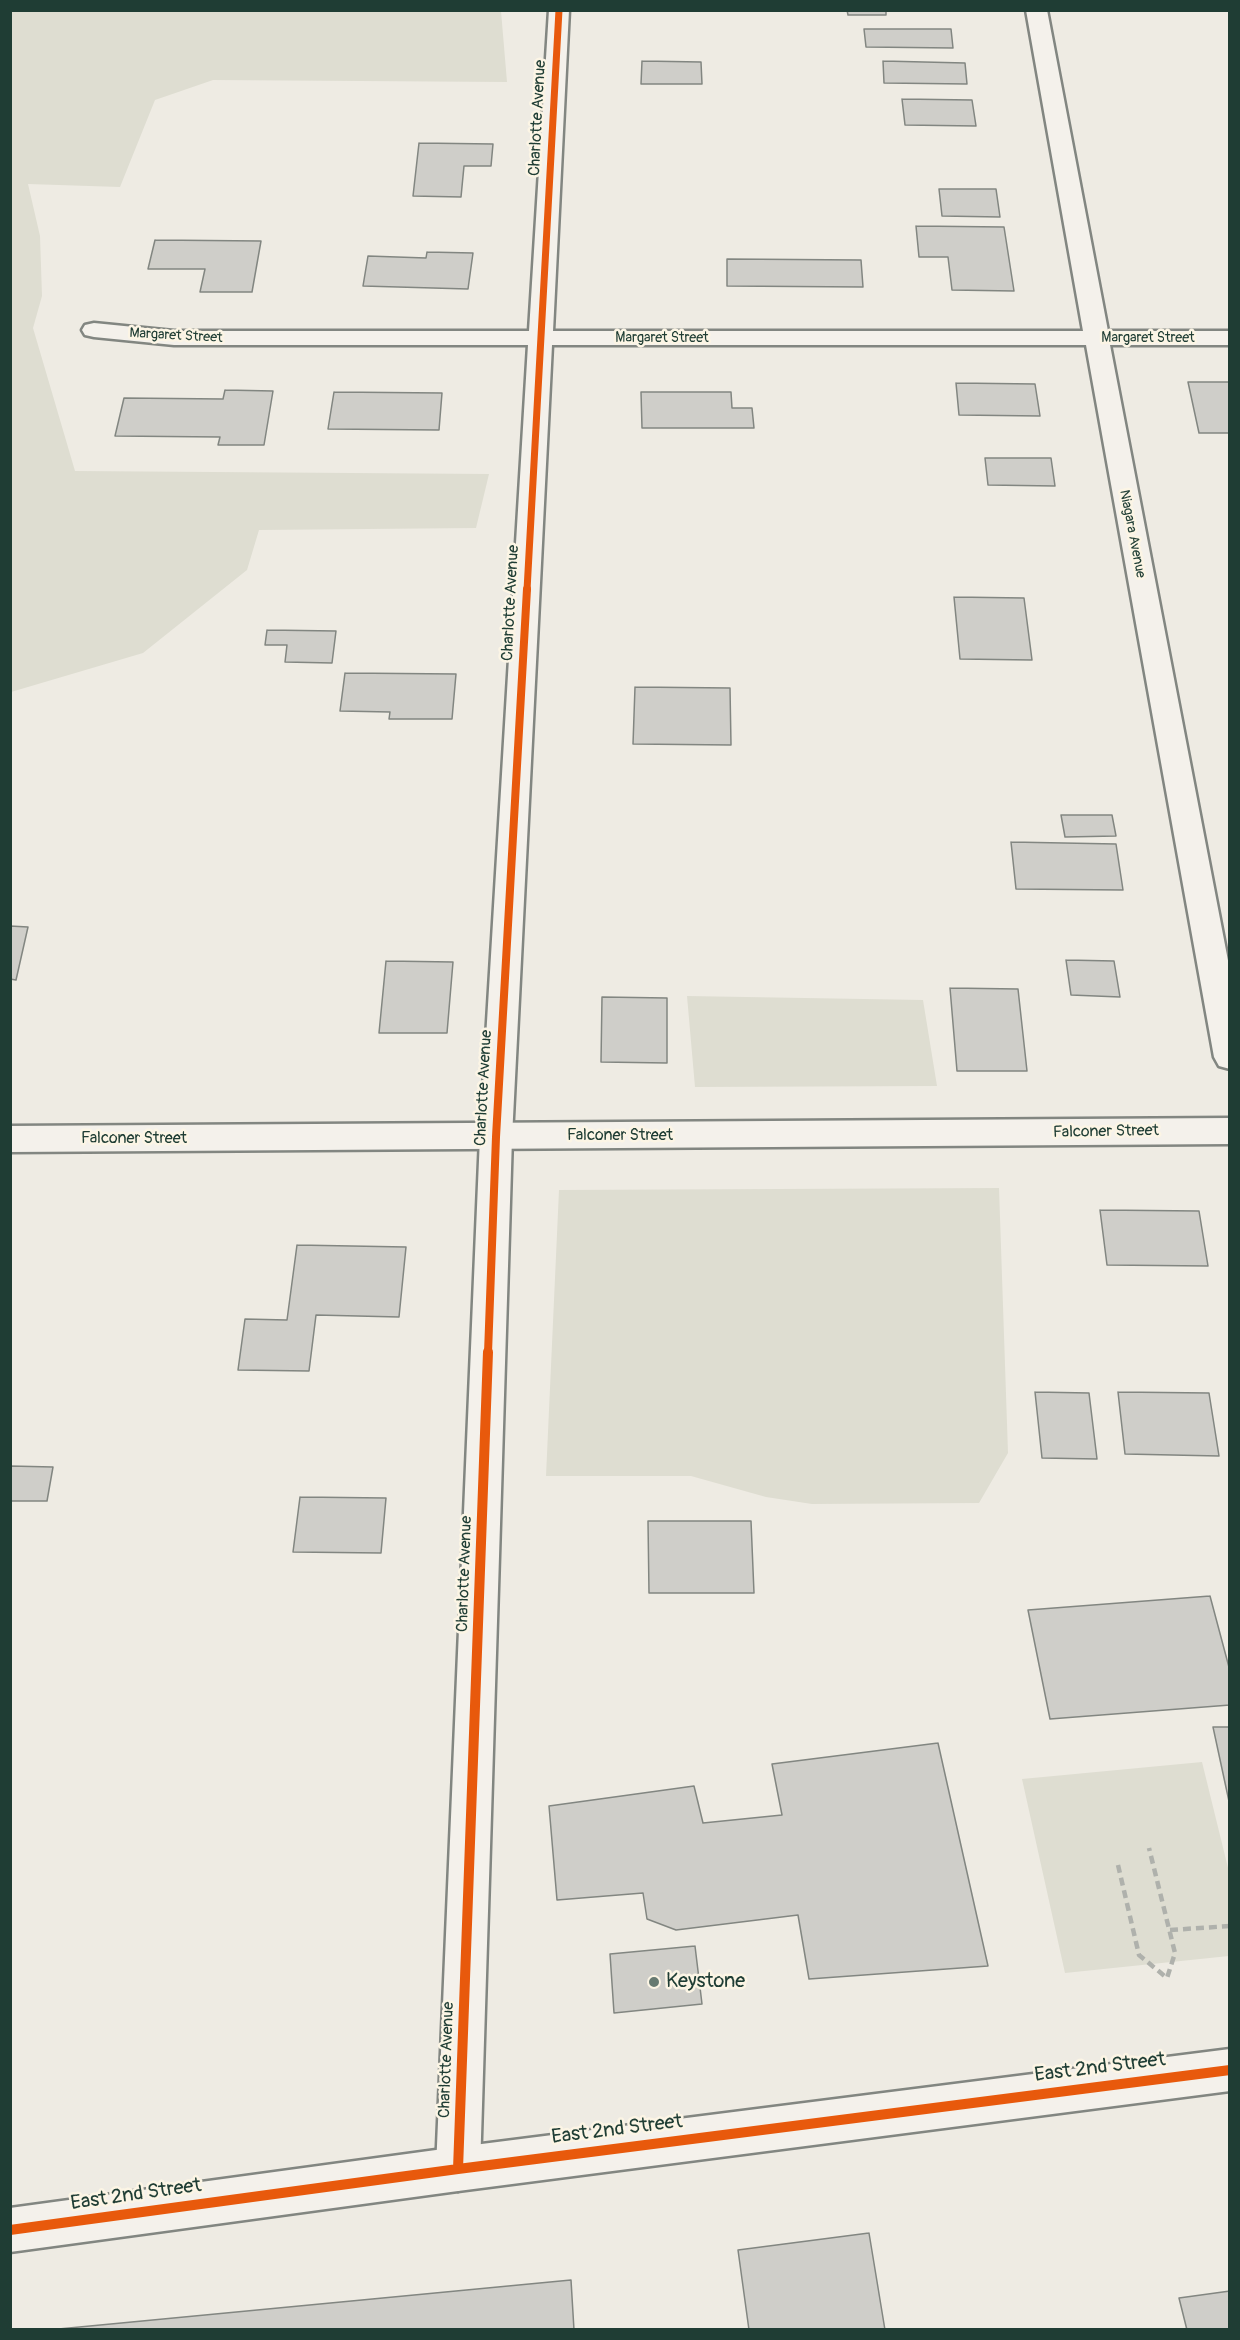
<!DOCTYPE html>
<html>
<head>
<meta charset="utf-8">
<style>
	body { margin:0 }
	#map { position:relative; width:1240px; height:2340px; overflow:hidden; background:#eeebe3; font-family:Pangolin,sans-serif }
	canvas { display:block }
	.frame { position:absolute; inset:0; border:12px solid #1f3d34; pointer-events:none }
</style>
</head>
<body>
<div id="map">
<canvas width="1240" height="2340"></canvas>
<div class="frame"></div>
</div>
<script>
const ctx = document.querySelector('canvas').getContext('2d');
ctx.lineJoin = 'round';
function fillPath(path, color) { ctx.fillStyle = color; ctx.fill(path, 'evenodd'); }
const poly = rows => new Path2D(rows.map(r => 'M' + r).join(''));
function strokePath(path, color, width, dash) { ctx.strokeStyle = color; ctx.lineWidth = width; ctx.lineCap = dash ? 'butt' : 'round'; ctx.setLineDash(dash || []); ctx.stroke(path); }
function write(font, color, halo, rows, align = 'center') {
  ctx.font = font + ' Pangolin,sans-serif'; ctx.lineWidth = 5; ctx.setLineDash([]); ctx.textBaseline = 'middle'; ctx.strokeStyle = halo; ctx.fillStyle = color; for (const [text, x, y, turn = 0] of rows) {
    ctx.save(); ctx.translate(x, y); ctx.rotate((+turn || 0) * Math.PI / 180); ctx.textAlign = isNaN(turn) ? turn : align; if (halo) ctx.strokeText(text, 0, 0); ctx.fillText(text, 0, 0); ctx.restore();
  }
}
fillPath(poly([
	[11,10,501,11,507,82,213,80,155,100,120,187,28,184,40,236,42,296,33,328,75,471,489,474,476,528,259,530,247,570,143,653,11,692],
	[687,996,923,1000,937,1086,695,1087],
	[999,1188,1008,1453,979,1503,812,1504,766,1497,691,1476,546,1476,559,1190],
	[1202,1762,1229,1872,1229,1956,1065,1973,1022,1779]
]), '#deddd1');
const building = poly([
	[847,10,886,10,886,15,848,15,847,10],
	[864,29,951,29,953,48,866,47,864,29],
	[642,61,701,62,702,84,641,84,642,61],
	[883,61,965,63,967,84,884,83,883,61],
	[902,99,972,100,976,126,905,125,902,99],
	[419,143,493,144,491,166,464,166,461,197,413,196,419,143],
	[939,189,996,189,1000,217,942,216,939,189],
	[916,226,1004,227,1014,291,952,290,948,257,919,257,916,226],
	[155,240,261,241,252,292,200,292,205,269,148,269,155,240],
	[427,252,473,253,468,289,363,286,368,256,426,258,427,252],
	[727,259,861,260,863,287,727,286,727,259],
	[1188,382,1230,382,1230,433,1199,433,1188,382],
	[956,383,1035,384,1040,416,959,415,956,383],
	[225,390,273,391,264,445,218,445,220,437,115,436,124,398,223,399,225,390],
	[334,392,442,393,439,430,328,429,334,392],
	[641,392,731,392,732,408,752,408,754,428,642,428,641,392],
	[985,458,1051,458,1055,486,988,485,985,458],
	[954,597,1024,598,1032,660,960,659,954,597],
	[267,630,336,631,332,663,285,662,287,645,265,645,267,630],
	[345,673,456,674,452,719,389,719,390,712,340,711,345,673],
	[635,687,730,688,731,745,633,744,635,687],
	[1061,815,1112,815,1116,836,1065,837,1061,815],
	[1011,842,1116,844,1123,890,1016,889,1011,842],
	[10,926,28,927,16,980,10,979,10,926],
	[1066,960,1114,961,1120,997,1071,995,1066,960],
	[386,961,453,962,447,1033,379,1033,386,961],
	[950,988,1018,989,1027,1071,957,1071,950,988],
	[602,997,667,998,667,1063,601,1062,602,997],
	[1100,1210,1199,1211,1208,1266,1107,1265,1100,1210],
	[297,1245,406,1247,399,1317,316,1315,309,1371,238,1370,245,1319,287,1320,297,1245],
	[1035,1392,1089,1393,1097,1459,1042,1458,1035,1392],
	[1118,1392,1209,1393,1219,1456,1125,1454,1118,1392],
	[10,1466,53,1467,47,1501,10,1501,10,1466],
	[300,1497,386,1498,381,1553,293,1552,300,1497],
	[648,1521,751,1521,754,1593,649,1593,648,1521],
	[1210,1596,1230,1671,1230,1705,1050,1719,1028,1610,1210,1596],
	[1213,1727,1230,1727,1230,1806,1213,1727],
	[938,1743,988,1966,809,1979,798,1915,676,1930,647,1919,643,1893,557,1900,549,1806,694,1786,703,1823,782,1815,772,1764,938,1743],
	[695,1946,702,2004,614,2013,610,1954,695,1946],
	[869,2233,885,2330,749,2330,738,2250,869,2233],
	[571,2280,574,2330,48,2330,571,2280],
	[1230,2291,1230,2330,1187,2330,1179,2298,1230,2291]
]);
fillPath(building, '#cfcec9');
strokePath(building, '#828681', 1.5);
const street = poly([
	[549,10,569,10,553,331,1083,331,1026,10,1047,10,1108,331,1230,331,1230,345,1110,345,1230,971,1230,1069,1219,1066,1214,1057,1086,345,552,345,512,1137,480,2169,473,2184,458,2191,443,2184,436,2169,480,1137,528,345,174,345,94,337,85,335,82,330,85,325,94,323,174,331,529,331,549,10]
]);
const secondary = poly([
	[1230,1118,1230,1144,10,1152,10,1126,1230,1118]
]);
const primary = poly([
	[1230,2049,1230,2091,458,2191,10,2252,10,2208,458,2147,1230,2049]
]);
strokePath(street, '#828681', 5);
strokePath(secondary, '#828681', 5);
strokePath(primary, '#828681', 5);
strokePath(poly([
	[1118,1865,1139,1955,1167,1978,1175,1953,1149,1848],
	[1170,1930,1230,1926]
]), '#afb1ac', 4.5, [8, 5]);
fillPath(street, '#f4f1eb');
fillPath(secondary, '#f4f1eb');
fillPath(primary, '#f4f1eb');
strokePath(poly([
	[527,590,559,10]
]), '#e8590c', 7);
strokePath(poly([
	[488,1353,496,1137,527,589]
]), '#e8590c', 8);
strokePath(poly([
	[458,2169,488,1352],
	[10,2230,458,2169,1230,2070]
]), '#e8590c', 10);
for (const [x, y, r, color] of [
	[654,1982,6,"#677a71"]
]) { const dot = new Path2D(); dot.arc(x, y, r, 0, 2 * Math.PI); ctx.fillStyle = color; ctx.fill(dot); strokePath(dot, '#fcf5e5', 2); }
write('14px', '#1f3d34', '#fcf5e5', [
	["Margaret Street",176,336,3],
	["Margaret Street",662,338],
	["Margaret Street",1148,338],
	["Niagara Avenue",1132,534,79]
]);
write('16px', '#1f3d34', '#fcf5e5', [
	["Charlotte Avenue",538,118,-87],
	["Charlotte Avenue",511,603,-87],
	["Charlotte Avenue",484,1088,-87],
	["Falconer Street",1106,1132,-1],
	["Falconer Street",620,1136],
	["Falconer Street",134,1139],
	["Charlotte Avenue",465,1574,-88],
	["Charlotte Avenue",447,2060,-88]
]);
write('20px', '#1f3d34', '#fcf5e5', [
	["Keystone",666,1982]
], 'left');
write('20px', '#1f3d34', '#fcf5e5', [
	["East 2nd Street",1100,2068,-7],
	["East 2nd Street",617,2130,-7],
	["East 2nd Street",136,2195,-8]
]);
</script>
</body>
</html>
